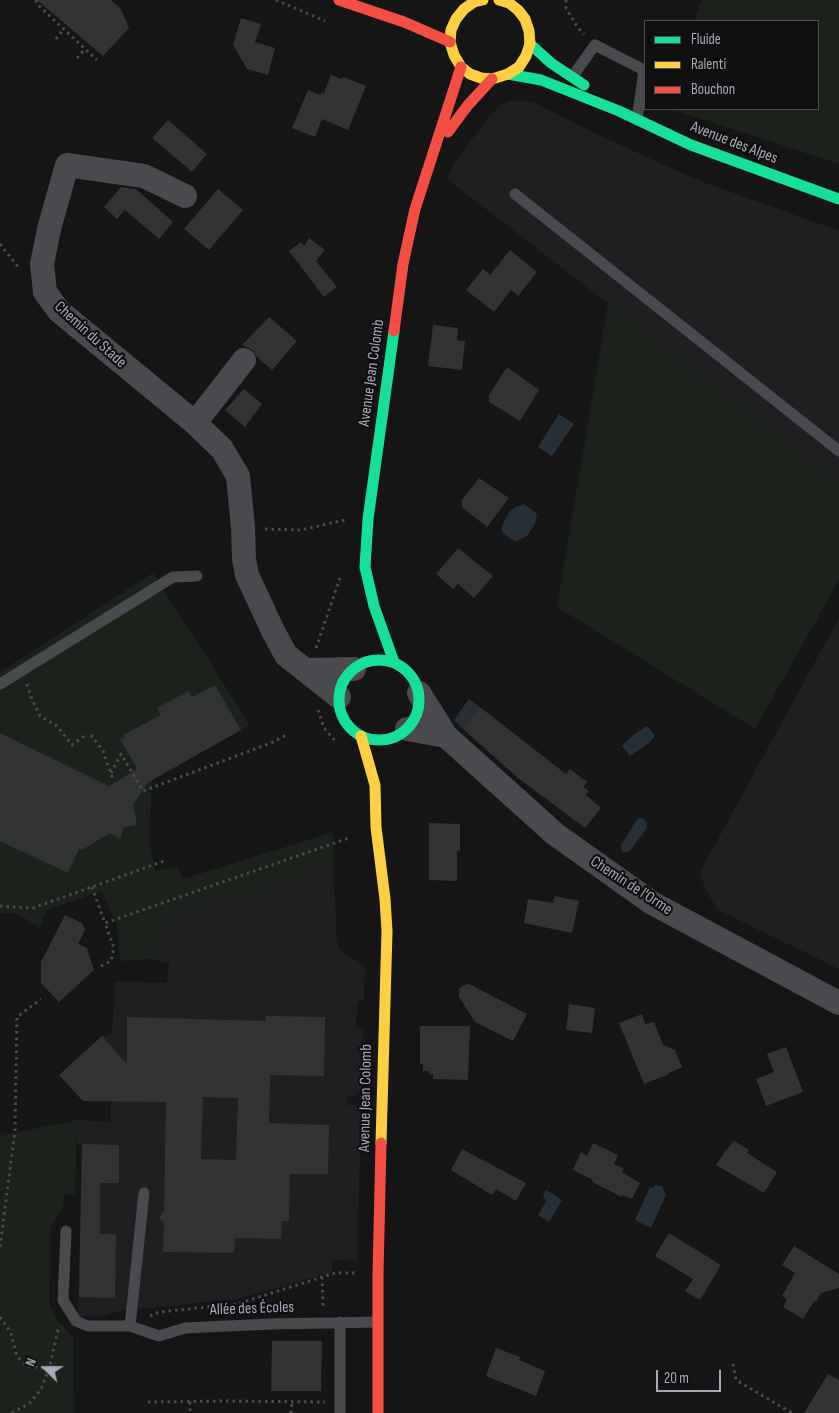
<!DOCTYPE html>
<html>
<head>
<meta charset="utf-8">
<style>
	body { margin:0 }
	#map { position:relative; width:839px; height:1413px; overflow:hidden; background:#151515; font-family:"Sofia Sans Condensed",sans-serif }
	canvas { display:block }
	.legend { position:absolute; left:644px; top:20px; width:175px; height:90px; box-sizing:border-box; background:#0f0f10; border:1px solid #4b4d53; margin:0; padding:6px 9px; list-style:none; font-size:15px; color:#a4aab7 }
	.legend li { display:flex; align-items:center; gap:10px; height:25px }
	.legend b { width:25px; border:1px solid #4b4d53 }
	.north { position:absolute; left:20px; top:1343px; width:50px; height:50px; -webkit-text-stroke:4px #0f0f10; paint-order:stroke; rotate:292deg; font-size:14px; font-weight:700; line-height:20px; text-align:center; color:#a4aab7 }
	.north::after { content:''; display:block; margin:auto; width:18px; height:22px; background:#a4aab7; clip-path:polygon(50% 0,100% 100%,50% 72%,0 100%) }
	.scale { position:absolute; left:656px; top:1370px; width:65px; height:22px; box-sizing:border-box; border:2px solid #a4aab7; border-top:0; padding-left:6px; font-size:15px; line-height:18px; white-space:nowrap; color:#a4aab7; -webkit-text-stroke:4px #0f0f10; paint-order:stroke }
</style>
</head>
<body>
<div id="map">
<canvas width="839" height="1413"></canvas>
<ul class="legend">
<li><b style="height:6px;background:#16e098"></b>Fluide</li>
<li><b style="height:6px;background:#ffcf43"></b>Ralenti</li>
<li><b style="height:6px;background:#f24e42"></b>Bouchon</li>
</ul>
<div class="north">N</div>
<div class="scale">20 m</div>
</div>
<script>
const ctx = document.querySelector('canvas').getContext('2d');
ctx.lineJoin = 'round';
function fillPath(path, color) { ctx.fillStyle = color; ctx.fill(path, 'evenodd'); }
const poly = rows => new Path2D(rows.map(r => 'M' + r).join(''));
function strokePath(path, color, width, dash) { ctx.strokeStyle = color; ctx.lineWidth = width; ctx.lineCap = dash ? 'butt' : 'round'; ctx.setLineDash(dash || []); ctx.stroke(path); }
function write(font, color, halo, rows, align = 'center') {
  ctx.font = font + ' "Sofia Sans Condensed",sans-serif'; ctx.lineWidth = 4.5; ctx.setLineDash([]); ctx.textBaseline = 'middle'; ctx.strokeStyle = halo; ctx.fillStyle = color; for (const [text, x, y, turn = 0] of rows) {
    ctx.save(); ctx.translate(x, y); ctx.rotate((+turn || 0) * Math.PI / 180); ctx.textAlign = isNaN(turn) ? turn : align; if (halo) ctx.strokeText(text, 0, 0); ctx.fillText(text, 0, 0); ctx.restore();
  }
}
fillPath(poly([
	[510,101,525,101,537,104,605,138,698,180,839,231,839,482,447,179,454,163,489,117,500,105],
	[839,618,839,969,718,910,705,889,700,872],
	[333,863,337,943,341,952,365,966,364,999,357,1002,356,1028,363,1029,362,1089,356,1095,347,1096,347,1105,354,1105,361,1112,357,1261,332,1260,332,1272,237,1299,118,1311,99,1317,78,1316,82,1145,77,1144,77,1120,111,1122,111,1102,83,1101,59,1075,102,1036,112,1034,115,981,167,983,169,963,150,959,161,928,177,911,217,897,241,896]
]), '#1f1f21');
fillPath(poly([
	[702,0,839,0,839,164,671,109,818,109,818,21,694,21],
	[608,304,839,482,839,580,755,729,557,607],
	[153,573,250,725,152,780,149,843,156,871,177,866,183,879,333,832,333,863,241,896,217,897,177,911,161,928,150,959,120,961,117,925,101,891,47,910,39,928,17,913,0,913,0,672],
	[77,1120,75,1195,64,1194,63,1207,51,1227,49,1304,57,1319,73,1337,74,1413,0,1413,0,1136]
]), '#1a221b');
fillPath(poly([
	[559,414,574,424,552,456,538,447],
	[524,504,537,514,535,524,527,536,515,542,502,532,502,526,509,512,516,507],
	[469,699,480,707,463,729,454,720],
	[647,726,655,736,648,744,630,756,622,746,633,735],
	[638,818,641,818,644,819,647,823,647,828,629,852,622,852,621,845],
	[655,1185,662,1186,666,1195,651,1228,635,1220,650,1187,652,1188],
	[546,1190,562,1200,549,1222,538,1215,546,1201,543,1195]
]), '#273037');
fillPath(poly([
	[37,0,111,0,121,9,129,28,103,56],
	[241,18,261,24,255,42,275,48,268,75,247,69,233,45],
	[331,75,342,79,343,77,366,86,348,130,322,119,315,137,292,128,308,90,320,95,322,92,324,93],
	[168,120,207,154,192,172,152,138],
	[121,187,136,189,173,222,159,239,125,210,117,219,104,207],
	[218,189,243,210,209,250,184,229],
	[309,238,325,250,316,261,337,287,324,297,289,251,301,242,304,246],
	[510,250,537,272,518,296,511,290,494,312,466,290,483,269,490,275],
	[269,317,297,341,272,370,257,357,253,350,242,345],
	[433,325,458,328,457,340,465,341,462,370,428,366],
	[507,367,539,390,520,421,489,402,489,395],
	[244,389,262,404,245,427,225,410],
	[479,478,509,498,487,527,462,507,462,500],
	[458,548,493,576,474,598,458,584,453,589,436,574],
	[215,685,241,730,147,783,133,805,137,825,124,827,120,839,110,833,82,850,79,849,68,873,0,841,0,733,109,786,137,769,120,739,125,737,123,735,161,715,157,708,188,691,192,697],
	[480,707,566,774,570,769,587,782,583,787,589,791,586,795,601,808,585,828,518,778,463,729],
	[429,823,460,824,460,851,457,851,457,881,429,880],
	[555,896,579,901,572,933,524,923,528,899,553,903],
	[65,915,82,923,85,930,78,944,87,948,94,970,59,1002,41,983,41,962],
	[467,984,471,985,527,1014,513,1041,475,1022,459,997,459,989,462,986],
	[569,1004,595,1008,592,1033,566,1030],
	[642,1014,645,1024,654,1022,663,1045,675,1050,682,1067,669,1073,669,1074,644,1084,619,1023],
	[266,1016,325,1017,324,1076,270,1075,269,1123,329,1125,328,1174,290,1174,289,1221,282,1221,281,1239,235,1238,234,1253,163,1252,164,1223,159,1218,164,1211,166,1102,83,1101,59,1075,102,1036,127,1064,127,1017,266,1021],
	[203,1097,238,1098,236,1160,201,1159],
	[420,1026,470,1026,468,1080,433,1079,433,1075,429,1074,429,1071,423,1071,423,1064,420,1064],
	[786,1047,803,1092,766,1106,756,1079,774,1072,767,1054],
	[734,1141,749,1150,747,1153,777,1172,764,1193,716,1165,724,1153],
	[593,1143,618,1155,614,1164,624,1169,622,1172,640,1183,632,1199,623,1195,622,1197,592,1182,593,1180,573,1170,581,1152,587,1156],
	[82,1144,119,1145,119,1183,100,1183,100,1234,116,1234,115,1298,79,1297],
	[462,1149,526,1183,516,1201,496,1189,492,1195,451,1170],
	[669,1233,721,1265,700,1300,685,1291,693,1279,655,1256],
	[794,1246,839,1274,839,1288,821,1293,816,1302,814,1301,803,1319,783,1307,787,1299,782,1296,795,1273,782,1265],
	[272,1341,322,1341,321,1391,271,1391],
	[496,1348,520,1357,519,1360,545,1371,536,1396,486,1376],
	[828,1374,839,1380,839,1413,804,1413]
]), '#323334');
strokePath(poly([
	[36,0,38,5,97,60],
	[276,0,325,21],
	[566,0,566,8,578,28,584,34],
	[56,39,64,29],
	[77,58,85,49],
	[0,244,19,268],
	[265,529,301,530,345,520],
	[316,648,341,575],
	[27,684,31,697,40,716,57,726,72,745,87,734],
	[318,710,324,728,337,743],
	[91,735,103,751,113,780],
	[111,773,121,754,143,791,271,743,288,734],
	[92,887,105,923,349,838],
	[0,906,33,908,167,860],
	[101,966,111,961,114,948,105,923],
	[0,1247,15,1130,17,1017,41,999],
	[322,1277,323,1307],
	[150,1316,159,1312,237,1304,335,1273,355,1273],
	[0,1317,11,1333,16,1353,20,1360,27,1366,49,1369],
	[733,1364,736,1380,792,1413],
	[148,1402,227,1401,325,1402],
	[190,1402,190,1413],
	[12,1413,30,1403,41,1389,49,1369,58,1330,62,1328],
	[291,1413,292,1401]
]), '#4a4c4f', 3, [2.5, 4]);
strokePath(poly([
	[572,77,595,45,644,70,637,120],
	[515,194,839,451],
	[0,684,173,577,197,576],
	[66,1231,63,1300,76,1321,88,1326,130,1326,159,1336,185,1328,271,1324,378,1322],
	[340,1322,340,1413],
	[130,1326,144,1193]
]), '#484a4e', 11);
strokePath(poly([
	[185,196,144,176,67,165,49,229,42,264,45,292,59,311,195,423,222,449,238,476,243,527,244,559,247,575,273,631,286,655,339,697],
	[195,423,244,360],
	[307,670,354,669],
	[419,693,446,736,555,834,652,903,839,1003],
	[407,729,446,736]
]), '#484a4e', 24);
strokePath(poly([
	[530,44,551,63,584,85],
	[508,74,541,80,619,111,691,145,839,199],
	[394,331,368,519,365,567,374,606,394,662],
	'339 700a40 40 0 1 1 80 0a40 40 0 1 1-80 0Z'
]), '#16e098', 11);
strokePath(poly([
	[483,0,474,2,464,9,456,19,451,30,450,42,454,55,461,67,470,74,481,78,492,79,508,74,519,67,526,56,530,44,529,31,525,19,518,10,509,3,499,0],
	[361,736,375,785,376,827,385,899,387,931,381,1143]
]), '#ffcf43', 11);
strokePath(poly([
	[339,0,404,22,450,42],
	[448,132,468,105,492,79],
	[394,331,403,264,415,209,461,67],
	[378,1413,378,1274,381,1143]
]), '#f24e42', 11);
write('16px', '#a4aab7', '#0f0f10', [
	["Avenue des Alpes",734,143,21],
	["Chemin du Stade",90,335,42],
	["Avenue Jean Colomb",372,373,-82],
	["Chemin de l'Orme",631,886,33],
	["Avenue Jean Colomb",366,1098,-89],
	["Allée des Écoles",252,1309,-2]
]);
</script>
</body>
</html>
